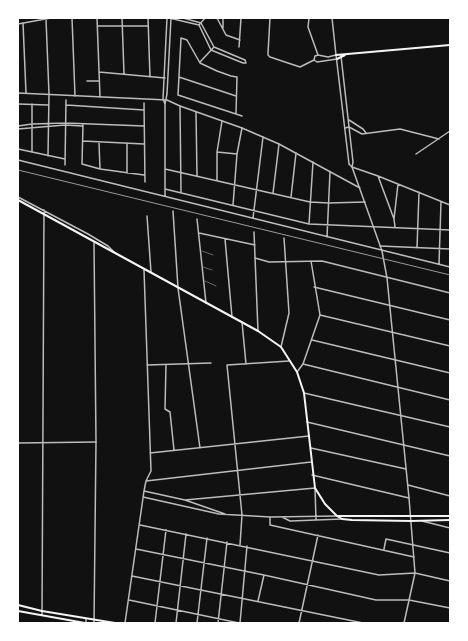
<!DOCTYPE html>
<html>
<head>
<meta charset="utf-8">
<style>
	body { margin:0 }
	#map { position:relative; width:468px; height:641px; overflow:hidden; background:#111; font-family:Georgia,serif }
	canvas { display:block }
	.frame { position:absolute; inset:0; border:19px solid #fff; pointer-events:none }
</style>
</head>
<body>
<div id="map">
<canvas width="468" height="641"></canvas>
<div class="frame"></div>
</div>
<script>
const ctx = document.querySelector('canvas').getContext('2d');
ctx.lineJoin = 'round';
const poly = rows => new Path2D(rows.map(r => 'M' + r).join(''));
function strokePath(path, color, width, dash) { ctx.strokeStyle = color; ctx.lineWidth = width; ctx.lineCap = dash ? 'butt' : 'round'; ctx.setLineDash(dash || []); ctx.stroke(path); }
strokePath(poly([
	[202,251,213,255],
	[203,267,212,270],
	[205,281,216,286]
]), '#bcbcbc', 0.5);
strokePath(poly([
	[72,18,75,96],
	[97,18,100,97],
	[122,18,124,74],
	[148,18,150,77],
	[169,18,199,25,211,50,243,63,246,63],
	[183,18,201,23,214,47,245,60,246,63],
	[217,18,226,35,240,40],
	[270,18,268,53,268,55,270,57,300,67,314,60,315,56,318,55],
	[309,18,308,27,318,55,328,57,336,55,332,18],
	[46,19,49,94,48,156],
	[23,23,26,93],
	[18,24,51,18],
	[199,25,205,18],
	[98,26,148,26],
	[223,28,223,18],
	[239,47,241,18],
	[314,60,317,62,337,59],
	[200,62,214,47],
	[99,72,165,78],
	[179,77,236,96],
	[87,81,99,81],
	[144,103,145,182],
	[18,104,48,105],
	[32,104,32,152],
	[165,104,167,94,171,18],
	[66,105,144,110],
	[180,106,181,192],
	[196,112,197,176],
	[236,114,237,77,231,76,217,71,200,63,187,40,181,38,178,95,236,114,242,116],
	[349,120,363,129,366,133],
	[83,124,82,164,100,169,144,175],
	[18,126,32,124,65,123,144,126],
	[345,128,349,127,362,134,400,129,439,139],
	[18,129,65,125,82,126],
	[83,141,144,144],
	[99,143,100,169],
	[127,143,127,173],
	[18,149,65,159],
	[217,152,237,154],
	[416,154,450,131],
	[18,160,450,267],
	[349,164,352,167,378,176,450,205],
	[65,165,66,100],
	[165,169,310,202,329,203,365,202],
	[378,176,394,219],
	[217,180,217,152,222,121],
	[165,189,309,224,450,230],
	[273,193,279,144],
	[165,196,165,104,163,99,167,18],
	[18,197,88,234,108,246,114,252],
	[291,197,296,153],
	[233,205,237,154,242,128],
	[173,211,178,288,200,448],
	[147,216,151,272],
	[253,218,263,137],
	[197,219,206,303],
	[309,224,313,162],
	[395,227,394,219,398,184],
	[254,232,258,331],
	[199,233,255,245],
	[327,237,330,172],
	[225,239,232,317],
	[380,246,450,249],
	[417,248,419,192],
	[439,264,441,202],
	[314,287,450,320],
	[320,315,450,346],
	[242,322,246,364],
	[312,340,450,373],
	[281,347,289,313,284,238],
	[303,364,450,400],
	[147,365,211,363],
	[166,365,165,409,170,412,174,450],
	[304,393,450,427],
	[307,422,450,456],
	[18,443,96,442],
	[311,448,406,469],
	[150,453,309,436],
	[312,475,409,498],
	[146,481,311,462],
	[408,485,450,496],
	[144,491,185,500,225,514],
	[143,497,219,514,270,517,337,516],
	[185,500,315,488,316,520],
	[282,517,290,521,342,519],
	[270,518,270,525,414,557],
	[422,521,450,528],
	[140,525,379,575,415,573,450,581],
	[240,545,242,515,227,365,289,361],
	[136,549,264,575,376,600,409,600,450,608],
	[384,549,386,539,450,553],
	[132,576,363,623],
	[129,600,239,623],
	[258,601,264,575],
	[42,615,44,210],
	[86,619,86,623],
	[125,623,144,491,146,481,151,471,144,270],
	[155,623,166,530],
	[176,623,186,534],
	[197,623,207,538],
	[218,623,227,542],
	[240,623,247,546],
	[299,623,318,535]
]), '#bcbcbc', 1.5);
strokePath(poly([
	[336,55,349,164],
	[341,56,353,162,352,167,382,251,387,278,409,498,415,573,404,623],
	[18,93,167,100,180,106,242,128,279,144,360,188],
	[255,258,269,262,322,261,450,293],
	[297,372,303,364,320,315,311,261],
	[94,623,96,442,94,243]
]), '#bcbcbc', 1.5);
strokePath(poly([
	[336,55,450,45],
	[337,59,345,55]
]), '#f5f5f5', 2);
strokePath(poly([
	[18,200,258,331,281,347,297,372,304,393,315,488,325,504,337,516,342,519,352,520,411,521,450,520],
	[337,516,450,516],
	[18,605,42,611,115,623],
	[18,611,85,623]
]), '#f5f5f5', 2);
strokePath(poly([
	[18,170,450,275]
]), '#9a9a9a', 1);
</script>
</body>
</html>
